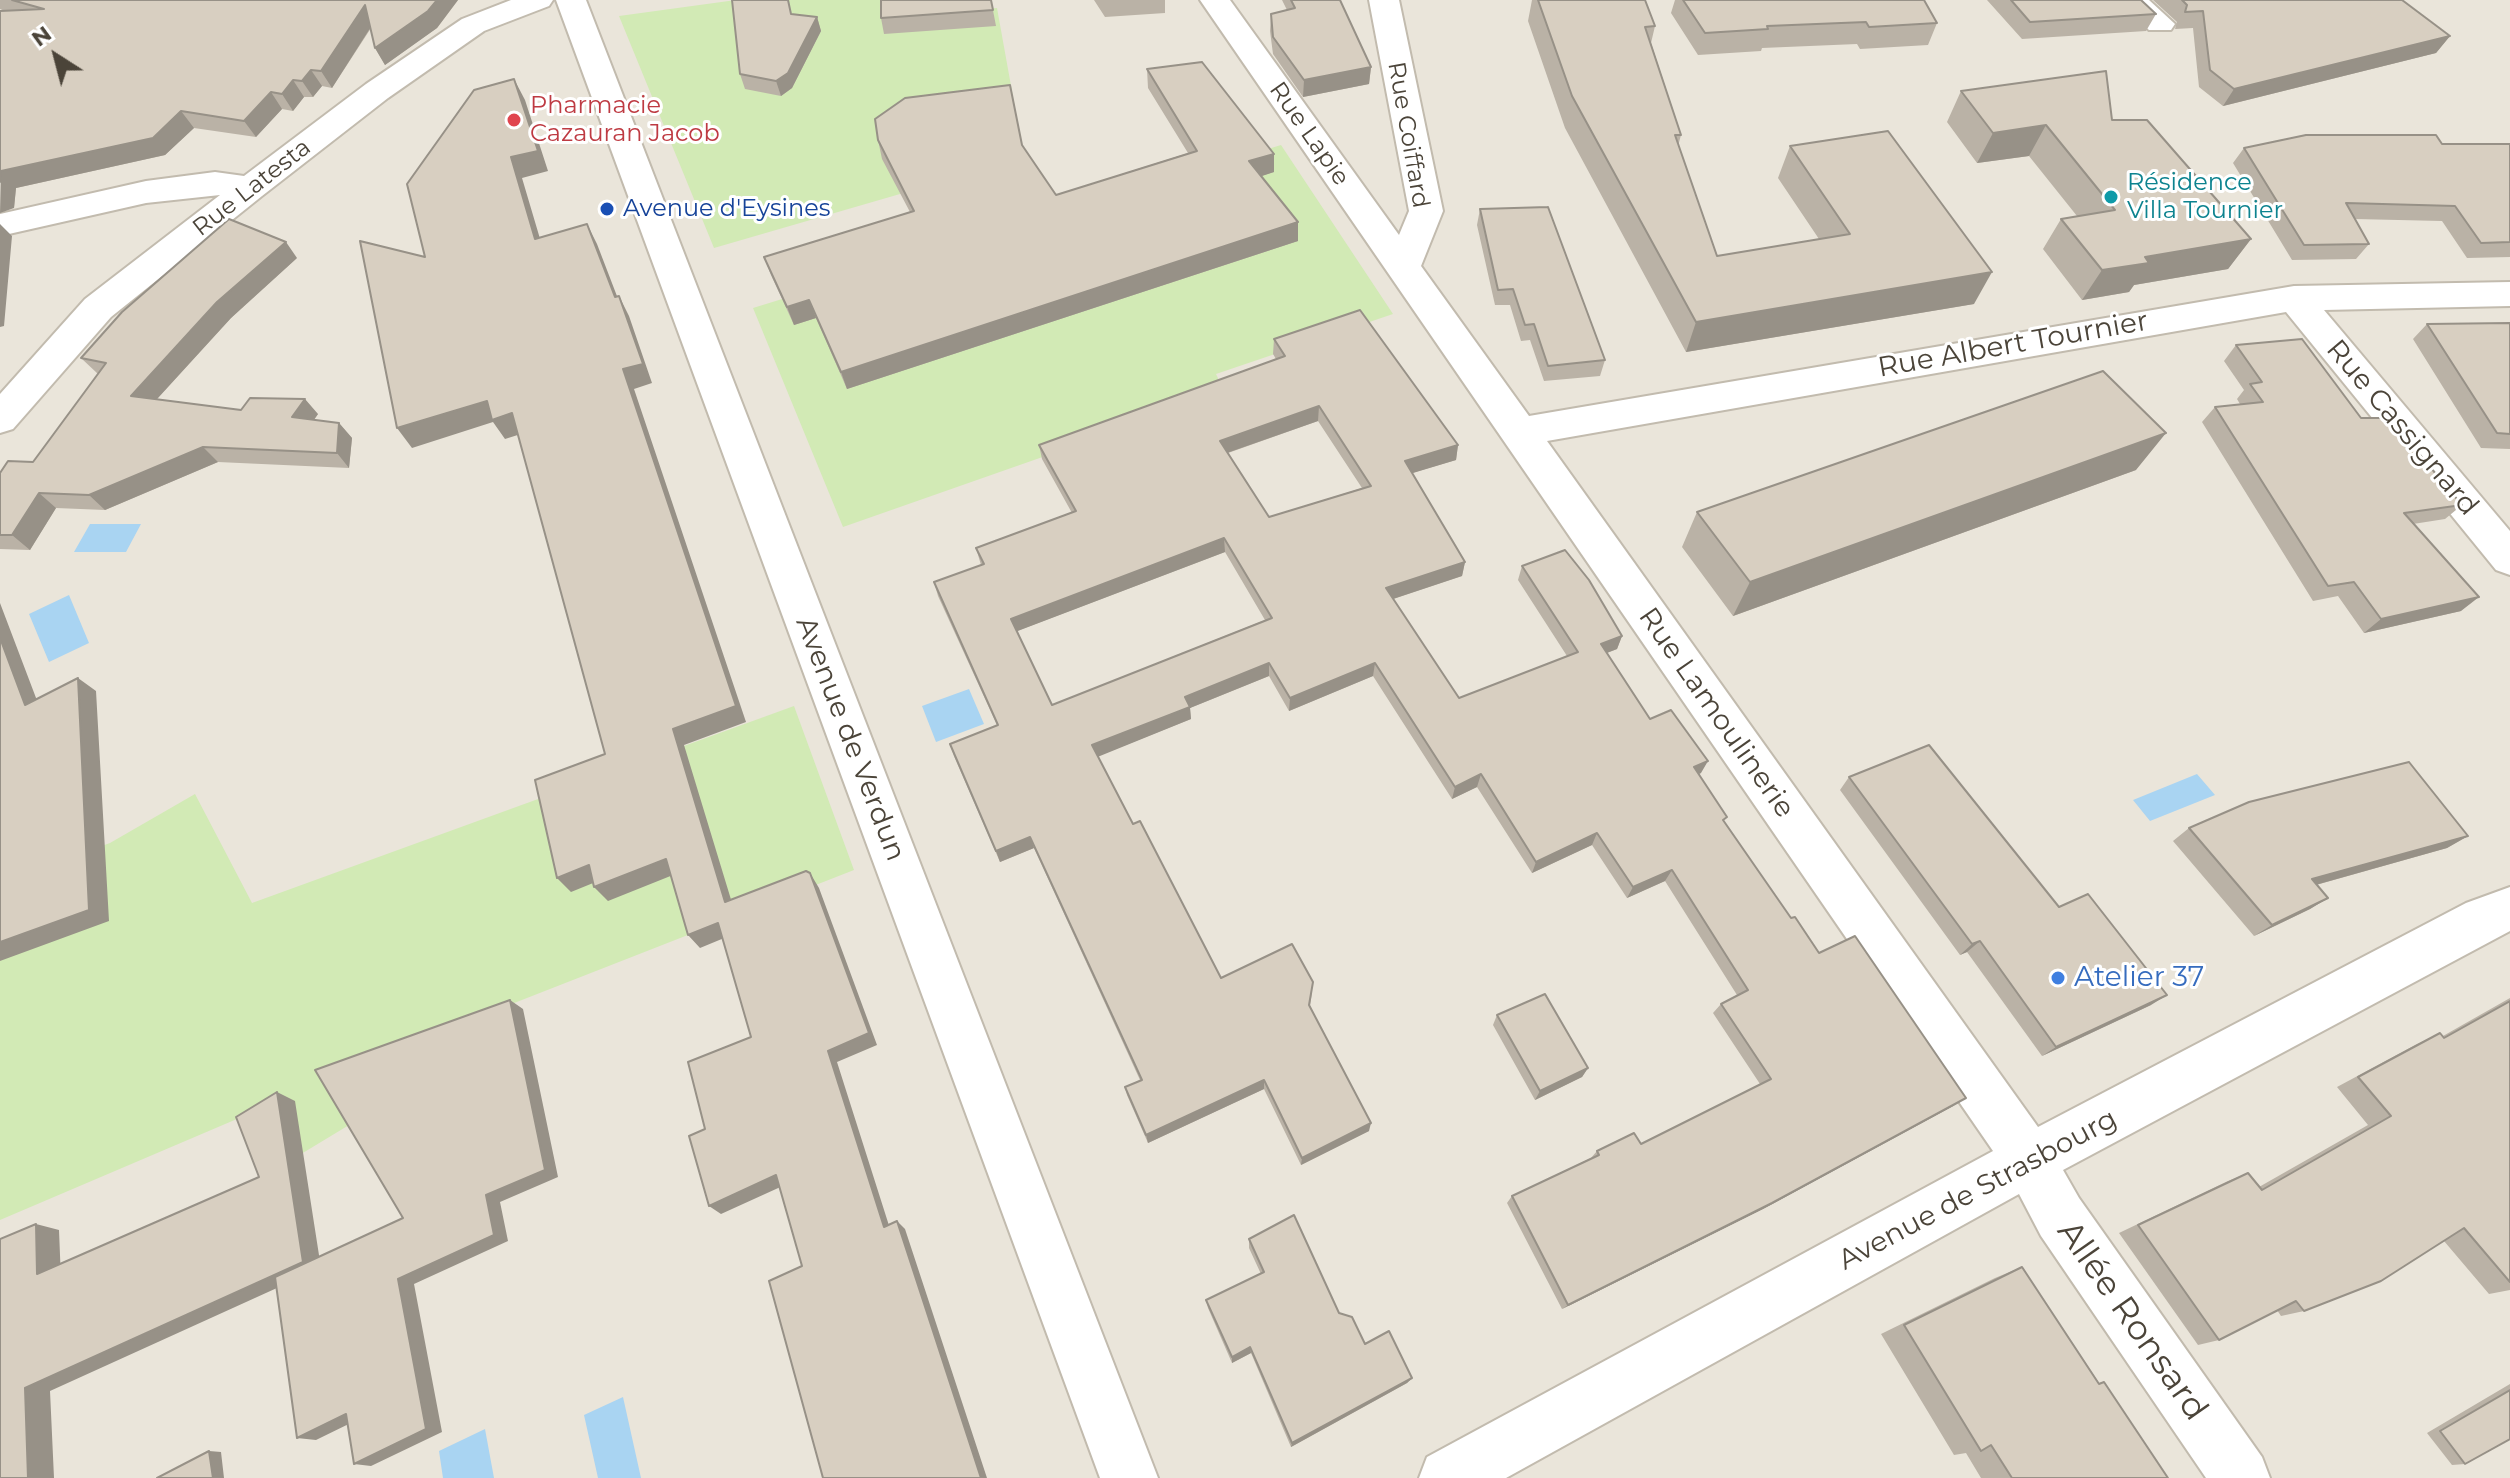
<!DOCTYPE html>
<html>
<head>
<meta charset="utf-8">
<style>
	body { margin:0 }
	#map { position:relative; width:2510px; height:1478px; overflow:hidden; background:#f6f3ec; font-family:Montserrat,sans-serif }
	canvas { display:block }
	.north { position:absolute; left:16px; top:16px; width:80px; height:80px; -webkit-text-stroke:6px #fff; paint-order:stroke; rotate:324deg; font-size:22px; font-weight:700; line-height:32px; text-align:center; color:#4b4439 }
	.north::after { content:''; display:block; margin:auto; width:28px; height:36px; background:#4b4439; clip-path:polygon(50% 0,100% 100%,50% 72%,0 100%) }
</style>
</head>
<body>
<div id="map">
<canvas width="2510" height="1478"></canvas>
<div class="north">N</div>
</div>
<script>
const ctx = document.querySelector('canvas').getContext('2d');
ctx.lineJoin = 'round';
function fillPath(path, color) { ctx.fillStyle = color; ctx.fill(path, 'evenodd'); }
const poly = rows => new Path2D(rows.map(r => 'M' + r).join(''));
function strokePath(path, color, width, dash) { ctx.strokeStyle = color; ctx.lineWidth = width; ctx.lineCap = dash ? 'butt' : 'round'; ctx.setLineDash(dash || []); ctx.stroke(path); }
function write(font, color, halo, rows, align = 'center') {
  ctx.font = font + ' Montserrat,sans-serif'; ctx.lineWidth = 6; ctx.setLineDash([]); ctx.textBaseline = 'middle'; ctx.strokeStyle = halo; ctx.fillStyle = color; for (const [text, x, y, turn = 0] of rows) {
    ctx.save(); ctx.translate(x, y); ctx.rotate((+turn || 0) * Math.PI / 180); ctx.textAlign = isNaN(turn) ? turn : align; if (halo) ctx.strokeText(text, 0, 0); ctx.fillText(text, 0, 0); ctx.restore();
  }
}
fillPath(poly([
	[0,0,2510,0,2510,1478,0,1478]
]), '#eae5da');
fillPath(poly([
	[736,0,882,0,885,16,997,8,1024,158,714,248,619,16],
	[1281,145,1393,314,1216,374,1225,393,843,527,753,308],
	[794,706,854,870,412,1043,359,1119,273,1171,251,1113,0,1220,0,883,110,843,195,794,252,903]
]), '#d2eab5');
fillPath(poly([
	[90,524,141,524,126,552,74,552],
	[69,595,89,643,49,662,29,614],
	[969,689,984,724,936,742,922,706],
	[2197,774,2215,795,2150,821,2133,800],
	[623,1397,641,1478,598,1478,584,1415],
	[485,1429,494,1478,443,1478,439,1451]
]), '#a9d4f2');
const minor = poly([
	[511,0,553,0,549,6,484,31,388,98,262,196,111,317,13,429,0,433,0,394,85,299,220,195,146,203,0,236,0,214,146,181,215,172,244,176,366,84,462,19,511,0],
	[556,0,586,0,1158,1478,1100,1478,556,0],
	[1200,0,1230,0,1399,235,1409,211,1369,0,1399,0,1443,211,1421,266,1529,416,2294,286,2510,282,2510,306,2324,310,2510,531,2510,575,2496,570,2286,312,1547,441,2038,1127,2466,903,2510,887,2510,931,2063,1170,2079,1198,2262,1457,2270,1478,2206,1478,2041,1236,2019,1194,1506,1478,1419,1478,1427,1457,1993,1151,1200,0],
	[2116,0,2149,0,2175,24,2171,30,2149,30,2116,0]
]);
strokePath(minor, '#c2bbae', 4);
fillPath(minor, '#fff');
fillPath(poly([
	[0,0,458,0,437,28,385,65,375,48,371,28,332,88,322,86,313,97,304,97,293,111,282,109,256,137,194,128,165,155,16,188,14,208,5,11,0,9],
	[991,0,996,26,884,34,881,18],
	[1094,0,1165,0,1165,13,1105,17],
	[1282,0,1340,0,1371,67,1369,84,1303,97,1273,54,1270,31,1271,14,1287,10],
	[1532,0,1645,0,1655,26,1651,43,1681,135,1678,146,1717,256,1819,239,1778,178,1790,146,1974,304,1686,352,1565,128,1528,21],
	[1675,0,1924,0,1937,23,1928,45,1860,49,1857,44,1762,48,1761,51,1698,55,1671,13],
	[1987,0,2141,0,2156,14,2146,31,2022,39],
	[2153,0,2402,0,2450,36,2436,53,2223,106,2199,87,2193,28,2175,29,2177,22],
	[792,14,817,17,821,31,792,88,781,96,745,89,740,74],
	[1147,69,1274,172,1261,176,1298,222,1298,241,847,389,816,318,794,325,771,275,764,257,910,212,882,159,878,140,1022,145,1056,195,1188,153,1148,88],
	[1961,91,2112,120,2251,239,2228,269,2134,285,2129,292,2082,300,2043,249,2061,219,2077,216,2029,156,1977,163,1947,122],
	[2442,144,2510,144,2510,257,2467,258,2442,221,2355,219,2369,244,2356,259,2292,260,2233,163,2244,148],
	[1480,209,1605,360,1600,376,1544,381,1530,340,1521,341,1510,305,1495,305,1477,225],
	[297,258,231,318,157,399,241,410,318,414,314,420,339,423,352,438,349,468,218,462,105,510,56,508,30,550,0,549,0,473,33,462,98,374,81,358],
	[2510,323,2510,449,2481,448,2413,339,2427,324],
	[1274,339,1458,445,1456,460,1412,473,1465,562,1462,576,1393,599,1459,698,1567,656,1518,580,1522,566,1622,636,1617,649,1607,653,1650,719,1701,773,1699,774,1724,822,1791,918,1819,953,1953,1106,1763,1209,1562,1309,1507,1203,1512,1196,1591,1158,1597,1151,1641,1144,1760,1084,1713,1013,1721,1004,1737,995,1665,881,1627,898,1592,845,1532,873,1477,787,1452,799,1373,676,1289,711,1269,676,1190,708,1191,719,1098,756,1133,824,1221,978,1312,992,1310,1006,1369,1131,1301,1165,1264,1089,1148,1143,1127,1095,1125,1087,1140,1080,1034,848,1000,862,954,756,950,744,997,725,938,596,934,582,981,565,976,548,1072,513,1042,459,1039,445,1276,359,1273,354],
	[1318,421,1362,488,1269,517,1228,453],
	[1225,552,1265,620,1052,705,1017,631],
	[2236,345,2361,418,2462,505,2445,519,2413,524,2461,611,2364,633,2338,596,2313,601,2202,422,2215,407,2240,404,2237,399,2244,390,2224,361],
	[2136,470,1733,616,1682,547,1697,512],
	[1849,777,2059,907,2151,1005,2042,1056,1967,952,1960,955,1840,790],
	[2189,828,2468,836,2447,848,2316,885,2328,898,2310,909,2254,936,2173,841],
	[2510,998,2510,1290,2489,1294,2444,1241,2304,1311,2281,1316,2277,1310,2219,1340,2198,1345,2119,1233,2228,1181,2248,1173,2259,1187,2368,1125,2337,1087,2417,1044,2440,1033,2443,1036],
	[1497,1015,1588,1068,1582,1077,1535,1100,1493,1025],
	[1249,1239,1339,1313,1365,1344,1412,1378,1407,1383,1291,1447,1251,1353,1232,1363,1208,1308,1206,1300,1261,1274,1249,1248],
	[2022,1267,2099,1383,2104,1382,2168,1478,1981,1478,1966,1453,1954,1455,1881,1334,1995,1278],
	[2510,1384,2510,1439,2465,1464,2452,1465,2427,1433]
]), '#bab2a6');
fillPath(poly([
	[437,0,458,0,437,28,385,65,375,48],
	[365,5,374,22,332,88,321,71],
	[817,17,821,31,792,88,781,96,776,81],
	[2450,36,2436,53,2223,106,2234,89],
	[1371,67,1369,84,1303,97,1304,80],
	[311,70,322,86,313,97,302,81],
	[514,79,525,100,548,171,522,178,546,259,535,239,511,157],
	[293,80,304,97,293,111,282,94],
	[271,92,282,109,256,137,244,121],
	[181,111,194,128,165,155,16,188,14,208,0,213,1,171],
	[2046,125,2029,156,1977,163,1993,133],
	[1274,154,1274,172,1250,180,1249,161],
	[1298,222,1298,241,847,389,841,372],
	[0,224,12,236,4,326,0,327],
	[587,224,597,244,625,317,615,297],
	[2251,239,2228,269,2134,285,2129,292,2082,300,2102,270,2145,257],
	[286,242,297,258,231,318,146,411,131,396,217,302],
	[1992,272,1974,304,1686,352,1696,322],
	[619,296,629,316,652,383,634,389,746,722,684,745,736,916,725,902,673,729,623,369],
	[809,300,816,318,794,325,787,307],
	[305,399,318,414,305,432,292,417],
	[487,401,512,413,524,433,505,439,493,422,412,448,397,428],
	[1319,406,1318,421,1221,455,1220,441],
	[339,423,352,438,349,468,337,453],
	[2166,433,2136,470,1733,616,1750,582],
	[1458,445,1456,460,1403,476,1405,461],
	[203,447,218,462,105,510,89,495],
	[39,493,56,508,30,550,12,535],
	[1224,538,1225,552,1015,632,1011,619],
	[1465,562,1462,576,1384,602,1386,588],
	[2479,597,2461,611,2364,633,2381,619],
	[0,603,44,719,25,705,0,638],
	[1622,636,1617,649,1596,657,1601,644],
	[1269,663,1269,676,1190,708,1191,719,1095,758,1092,745,1185,697],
	[1375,663,1373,676,1289,711,1290,698],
	[78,678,96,691,109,921,0,961,0,942],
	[1708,761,1701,773,1687,779,1694,767],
	[1481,774,1477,787,1452,799,1455,787],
	[1597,833,1592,845,1532,873,1536,862],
	[2468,836,2447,848,2294,891,2312,879],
	[1030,837,1034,848,1000,862,996,851],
	[666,859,678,873,608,901,594,887],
	[589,865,603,879,571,892,557,878],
	[1672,870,1665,881,1627,898,1633,887],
	[810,873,819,888,877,1045,837,1062,892,1235,884,1227,828,1051],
	[2328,898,2310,909,2254,936,2272,925],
	[718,923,729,936,700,948,688,935],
	[1980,941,1967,952,1960,955,1972,944],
	[2167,995,2151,1005,2042,1056,2056,1047],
	[510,1000,523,1009,558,1177,500,1202,508,1241,414,1284,442,1432,371,1466,354,1464,398,1279,486,1195],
	[1588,1068,1582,1077,1535,1100,1540,1091],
	[1264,1080,1264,1089,1148,1143,1146,1135],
	[277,1092,295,1101,321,1268,50,1391,54,1478,28,1478,25,1388,303,1262],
	[1966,1098,1953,1106,1763,1209,1562,1309,1568,1305],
	[1371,1123,1369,1131,1301,1165,1302,1158],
	[776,1175,787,1184,721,1214,709,1206],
	[897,1221,905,1229,987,1478,981,1478],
	[36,1224,59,1230,61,1280,37,1274],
	[1250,1347,1251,1353,1232,1363,1232,1357],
	[1412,1378,1407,1383,1291,1447,1292,1443],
	[346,1414,363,1417,316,1440,297,1438],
	[209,1451,221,1452,224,1478,213,1478]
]), '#979187');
const building = poly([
	[12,0,437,0,428,11,375,48,365,5,321,71,311,70,302,81,293,80,282,94,271,92,244,121,181,111,153,138,1,171,0,182,0,11,44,9,12,0],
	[732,0,788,0,791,14,817,17,788,73,776,81,740,74,732,0],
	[881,0,991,0,993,10,881,18,881,0],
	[1291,0,1340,0,1371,67,1304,80,1273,37,1271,14,1295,8,1291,0],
	[1538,0,1645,0,1655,26,1645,27,1681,135,1675,135,1717,256,1850,234,1790,146,1888,131,1992,272,1696,322,1572,96,1538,0],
	[1683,0,1924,0,1937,23,1869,27,1866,22,1767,26,1768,29,1705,33,1683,0],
	[2011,0,2141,0,2156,14,2030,22,2011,0],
	[2182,0,2402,0,2450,36,2234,89,2210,70,2203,11,2185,12,2187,5,2182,0],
	[1202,62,1274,154,1249,161,1298,222,841,372,809,300,787,307,764,257,914,211,878,140,875,119,905,98,1010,85,1022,145,1056,195,1197,151,1147,69,1202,62],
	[2106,71,2112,120,2147,120,2251,239,2145,257,2149,263,2102,270,2061,219,2115,210,2046,125,1993,133,1961,91,2106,71],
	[514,79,538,151,511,157,535,239,587,224,615,297,619,296,643,364,623,369,736,706,673,729,725,902,806,871,810,873,869,1033,828,1051,884,1227,897,1221,981,1478,823,1478,769,1281,802,1266,776,1175,709,1206,689,1136,705,1129,688,1062,751,1037,718,923,688,935,666,859,594,887,589,865,557,878,535,780,605,754,512,413,492,420,487,401,397,428,360,241,425,257,407,184,474,90,514,79],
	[2306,135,2436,135,2442,144,2510,144,2510,242,2481,243,2455,206,2346,203,2369,244,2304,245,2244,148,2306,135],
	[1548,207,1605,360,1548,366,1534,324,1525,325,1513,289,1498,290,1480,209,1548,207],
	[229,219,286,242,217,302,131,396,241,410,250,398,305,399,292,417,339,423,337,453,203,447,89,495,39,493,12,535,0,535,0,473,8,461,33,462,106,363,81,358,122,312,229,219],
	[1360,310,1458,445,1405,461,1465,562,1386,588,1459,698,1578,652,1522,566,1565,550,1589,580,1622,636,1601,644,1650,719,1671,710,1708,761,1694,767,1727,817,1723,820,1791,918,1795,917,1819,953,1855,936,1966,1098,1772,1203,1568,1305,1512,1196,1599,1155,1597,1151,1634,1133,1641,1144,1771,1079,1721,1004,1748,990,1672,870,1633,887,1597,833,1536,862,1481,774,1455,787,1375,663,1290,698,1269,663,1185,697,1190,707,1092,745,1133,824,1140,821,1221,978,1292,944,1313,982,1309,1005,1371,1123,1302,1158,1264,1080,1146,1135,1125,1087,1142,1080,1030,837,996,851,950,744,998,725,934,582,984,564,976,548,1076,511,1039,445,1285,356,1274,339,1360,310],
	[1319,406,1371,486,1269,517,1220,441,1319,406],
	[1224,538,1272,618,1052,705,1011,619,1224,538],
	[2510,323,2510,434,2497,433,2427,324,2510,323],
	[2302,339,2361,418,2389,418,2462,505,2404,513,2479,597,2381,619,2354,582,2328,586,2215,407,2263,402,2250,384,2262,382,2236,345,2302,339],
	[2103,371,2166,433,1750,582,1697,512,2103,371],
	[0,638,25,705,78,678,89,910,0,942,0,638],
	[1929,745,2059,907,2088,894,2167,995,2056,1047,1980,941,1972,944,1849,777,1929,745],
	[2409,762,2468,836,2312,879,2328,898,2272,925,2189,828,2249,802,2409,762],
	[1545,994,1588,1068,1540,1091,1497,1015,1545,994],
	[510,1000,545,1170,486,1195,494,1235,398,1279,426,1429,354,1464,346,1414,297,1438,275,1277,403,1218,315,1070,510,1000],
	[2510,1001,2510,1282,2464,1228,2381,1281,2304,1311,2296,1301,2219,1340,2138,1225,2248,1173,2262,1190,2391,1116,2358,1077,2440,1033,2444,1038,2510,1001],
	[277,1092,303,1262,25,1388,28,1478,0,1478,0,1239,36,1224,37,1274,259,1177,236,1117,277,1092],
	[1294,1215,1339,1313,1352,1317,1365,1344,1389,1331,1412,1378,1292,1443,1250,1347,1232,1357,1206,1300,1264,1272,1249,1239,1294,1215],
	[2022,1267,2099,1384,2104,1382,2168,1478,2012,1478,1991,1445,1981,1451,1904,1325,2022,1267],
	[2510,1390,2510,1439,2465,1464,2440,1431,2510,1390],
	[209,1451,213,1478,157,1478,209,1451]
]);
fillPath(building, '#d8cfc1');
strokePath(building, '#979187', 2);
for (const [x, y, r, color] of [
	[514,120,8,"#e0444e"],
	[2111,197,8,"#0f9aa8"],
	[607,209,8,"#1a4fb4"],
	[2058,978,8,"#3f7fe0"]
]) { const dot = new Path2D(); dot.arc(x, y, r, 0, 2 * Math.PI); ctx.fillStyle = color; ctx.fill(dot); strokePath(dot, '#fff', 3); }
write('24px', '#be3a42', '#fff', [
	["Pharmacie",530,106],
	["Cazauran Jacob",530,134]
], 'left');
write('24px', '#4b4439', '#fff', [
	["Rue Lapie",1309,134,55],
	["Rue Coiffard",1408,135,80],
	["Rue Latesta",252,188,-38]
]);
write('24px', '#0d838f', '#fff', [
	["Résidence",2127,183],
	["Villa Tournier",2127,211]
], 'left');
write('24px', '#164399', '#fff', [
	["Avenue d'Eysines",623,209]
], 'left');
write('28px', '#4b4439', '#fff', [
	["Rue Albert Tournier",2013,345,-10],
	["Rue Cassignard",2402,428,50],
	["Rue Lamoulinerie",1716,713,55],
	["Avenue de Verdun",850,739,69],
	["Avenue de Strasbourg",1978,1190,-28]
]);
write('28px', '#366cbe', '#fff', [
	["Atelier 37",2074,978]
], 'left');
write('34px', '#4b4439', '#fff', [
	["Allée Ronsard",2132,1321,55]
]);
</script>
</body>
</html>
